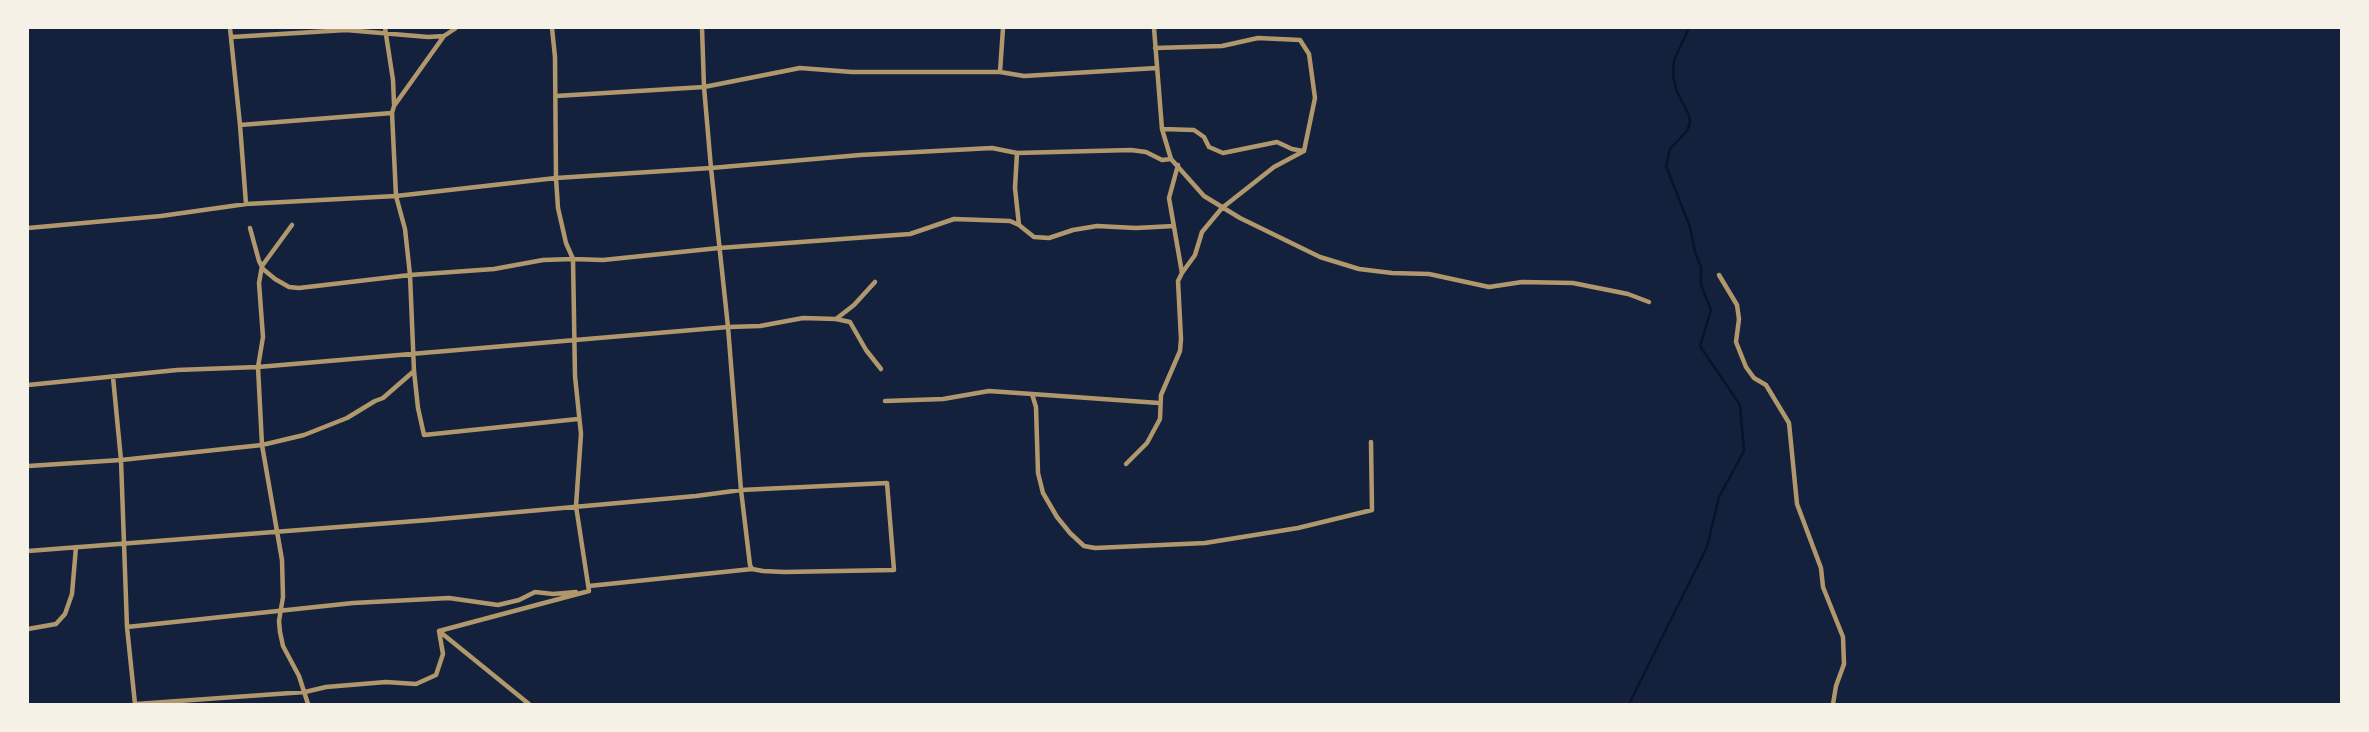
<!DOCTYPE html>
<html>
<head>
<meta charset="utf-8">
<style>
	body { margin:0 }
	#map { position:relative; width:2369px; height:732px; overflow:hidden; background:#14213d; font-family:"Fira Sans",sans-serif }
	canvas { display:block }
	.frame { position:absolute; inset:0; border:29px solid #f6f1e7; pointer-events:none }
</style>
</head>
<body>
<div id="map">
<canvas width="2369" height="732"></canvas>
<div class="frame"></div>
</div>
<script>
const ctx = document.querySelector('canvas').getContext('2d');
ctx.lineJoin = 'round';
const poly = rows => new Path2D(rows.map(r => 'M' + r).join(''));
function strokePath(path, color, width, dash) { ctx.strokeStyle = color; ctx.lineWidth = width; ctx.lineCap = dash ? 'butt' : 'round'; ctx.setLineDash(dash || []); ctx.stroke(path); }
strokePath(poly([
	[1629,704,1707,547,1719,497,1744,451,1740,405,1700,346,1711,310,1701,285,1701,267,1695,252,1690,227,1666,166,1670,149,1687,131,1690,123,1689,115,1677,92,1673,76,1674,60,1689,28]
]), '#0b132b', 2.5);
strokePath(poly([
	[230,28,240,125,392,113],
	[385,28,393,80,394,104],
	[1154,28,1162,129,1171,159,1204,196,1240,218,1320,257,1359,269,1392,273,1429,274,1489,287,1522,282,1573,283,1628,294,1649,302],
	[444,36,394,106,392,113,396,196,405,229,410,275,414,371,418,408,424,435,578,419],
	[232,37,346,30,428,37,444,36,456,28],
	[1000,72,1003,28],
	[556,96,704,87,800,68,852,72,1000,72,1024,76,1157,68],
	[240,125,246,204],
	[1162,129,1194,130,1204,137,1209,147,1223,153,1277,142,1292,149,1303,151],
	[1017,153,1015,188,1019,225,1034,237,1049,238,1073,230,1097,226,1136,228,1174,226],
	[1178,165,1169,198,1182,273],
	[292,225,262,266,259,283,263,337,258,367,262,445,282,560,283,597,279,621,280,632,283,646,299,676,308,704],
	[28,228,161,216,246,204,396,196,556,178,711,168,860,155,992,148,1017,153,1131,150,1146,152,1162,160,1171,159],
	[250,228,259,261,263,269,275,279,289,287,299,288,410,275,494,269,543,260,573,259,603,260,719,248,910,234,954,219,1010,221,1019,225],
	[1719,275,1737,305,1739,319,1736,342,1746,367,1754,378,1766,385,1789,423,1797,504,1821,568,1823,587,1843,637,1844,664,1836,686,1833,704],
	[836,319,854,305,875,282],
	[113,377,121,460,127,627,135,704],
	[28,385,177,370,258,367,728,327,760,326,803,318,836,319,850,322,866,350,881,369],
	[1032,394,1159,403],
	[885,401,943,399,989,391,1032,394,1036,407,1038,473,1043,493,1057,517,1070,533,1084,546,1095,548,1205,543,1298,528,1372,510,1371,442],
	[1126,464,1147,443,1160,419,1161,395,1180,351,1181,339,1178,281,1182,273,1195,255,1202,232,1222,208,1274,167,1304,151,1315,98,1309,54,1300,40,1258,38,1222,46,1155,48],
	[28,466,121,460,262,445,304,435,347,418,375,401,383,398,414,371],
	[28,551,429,520,696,496,741,490,887,483,894,570,784,572,763,571,752,569,750,565,741,490,728,327,711,168,704,87,702,28],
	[589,586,752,569],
	[127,627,353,603,449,598,498,605,519,600,535,592,553,594,576,592],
	[28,629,56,624,65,614,72,594,76,547],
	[136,704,305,692,326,687,386,682,416,684,436,675,443,654,439,631],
	[529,704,439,631,589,591,576,506,581,434,575,376,573,259,566,243,558,208,556,178,555,57,552,28]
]), '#b1986c', 4.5);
</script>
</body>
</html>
